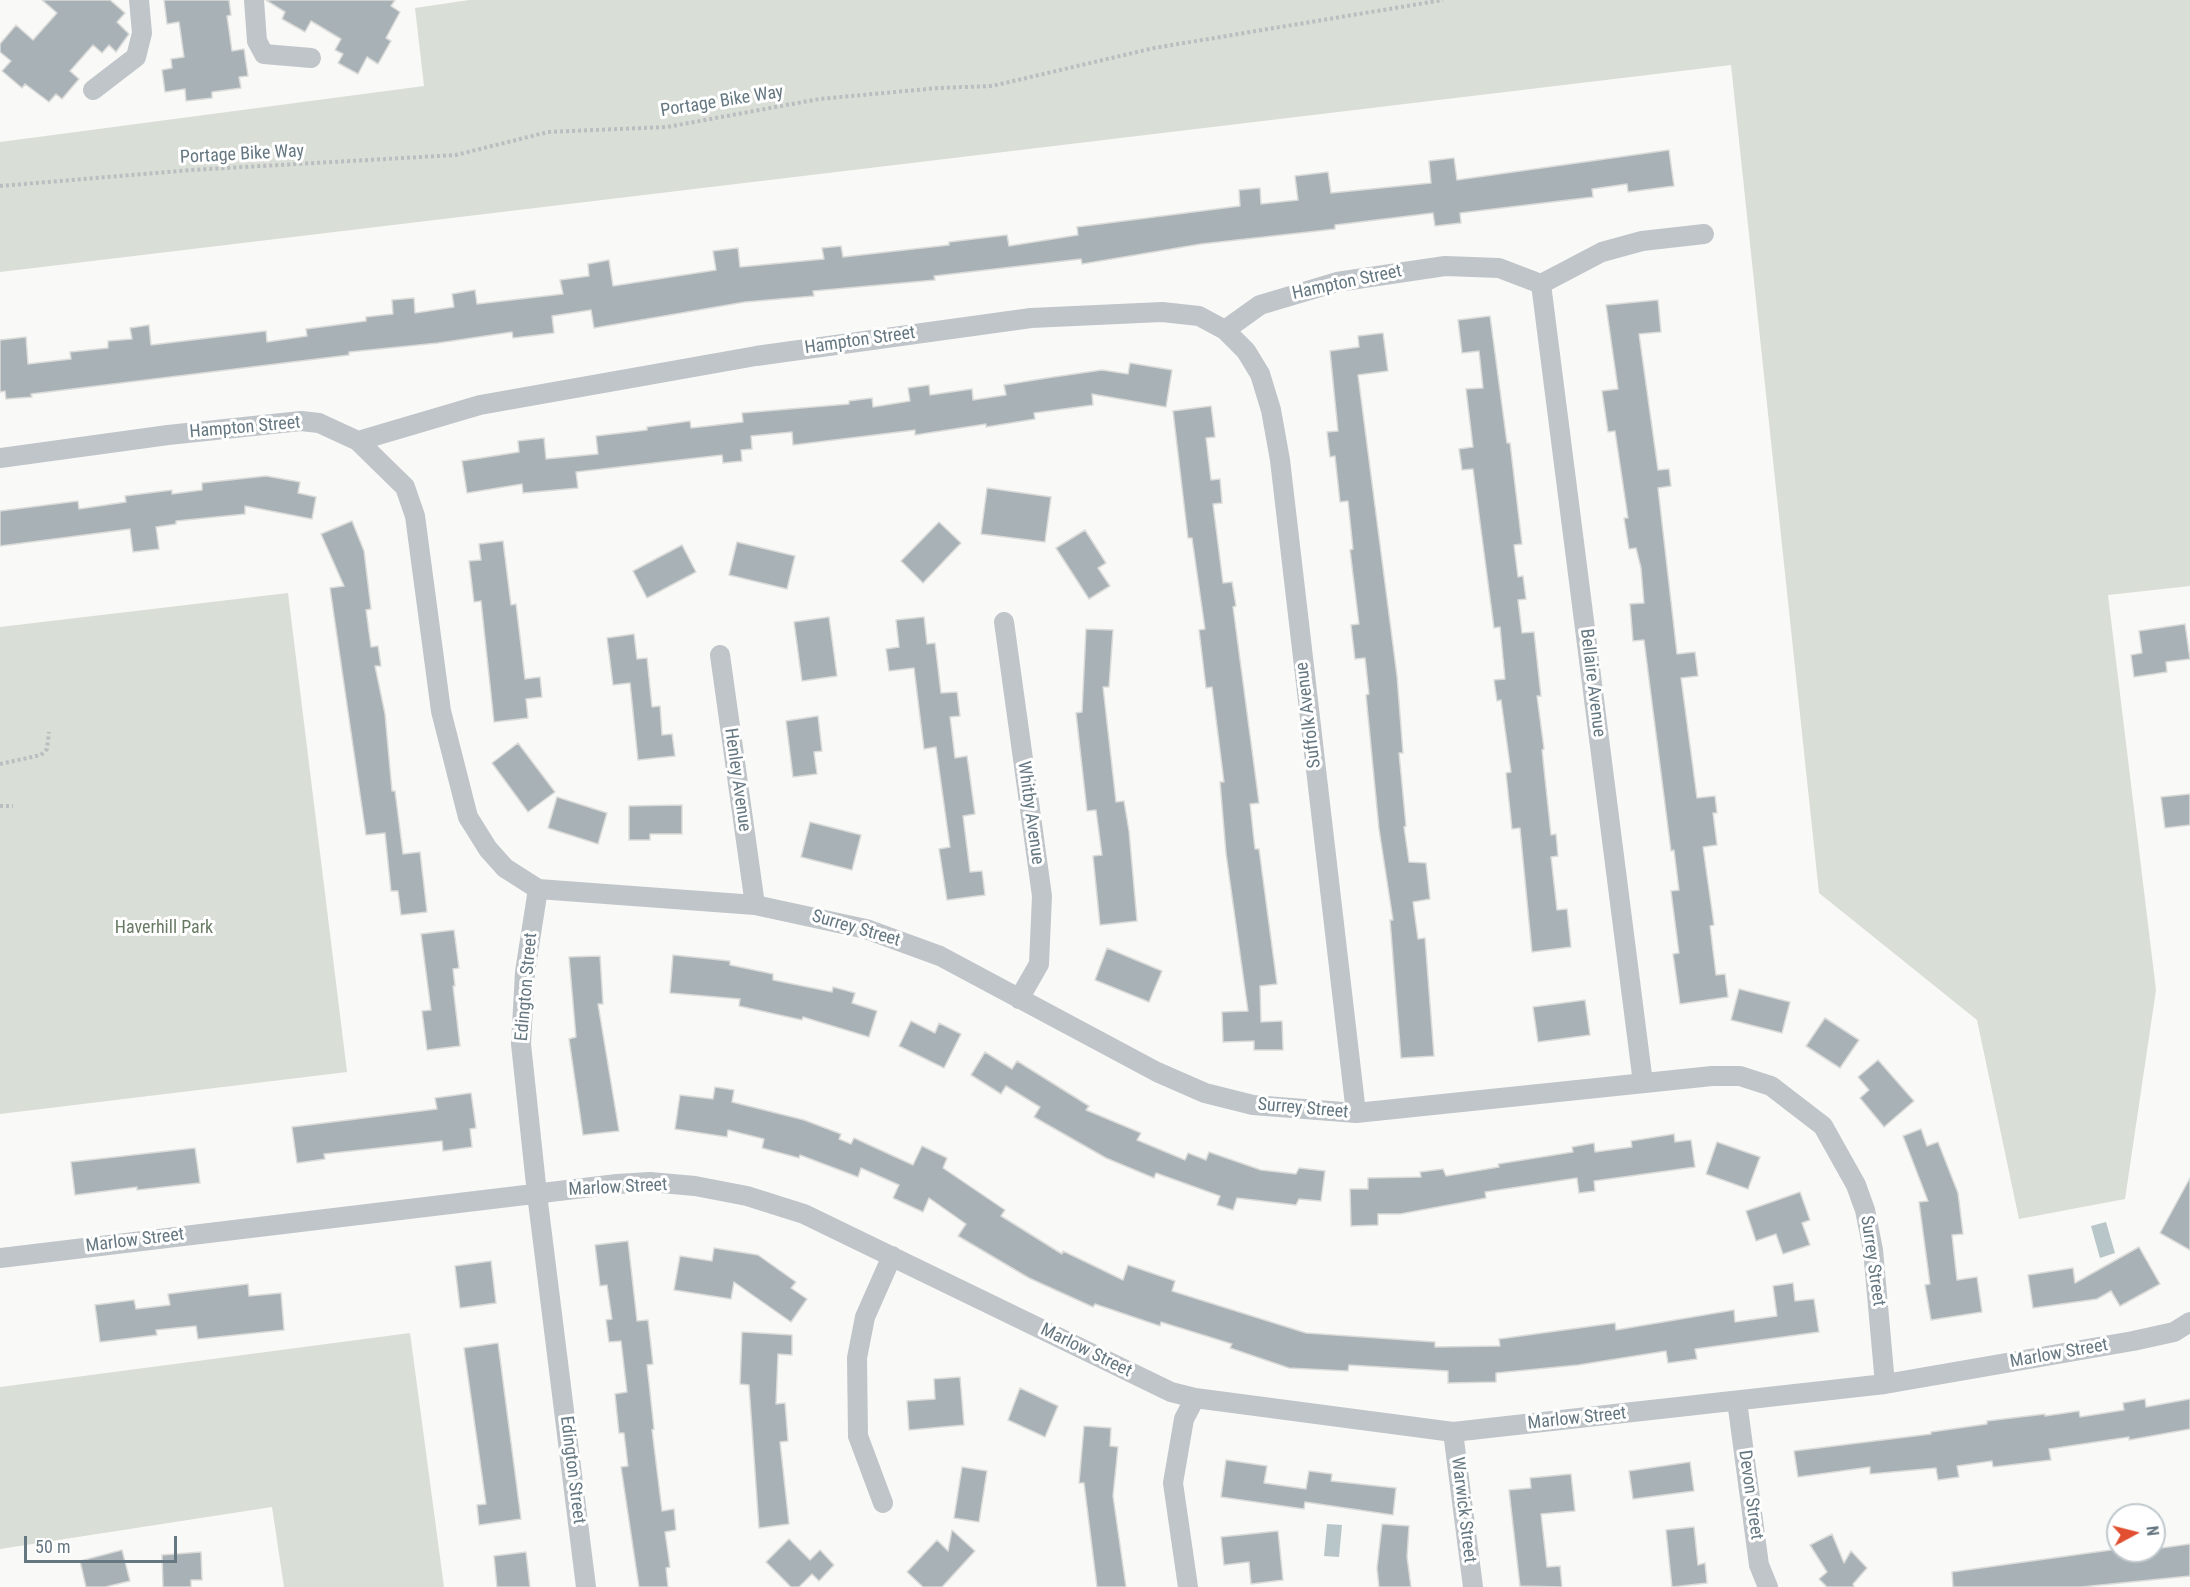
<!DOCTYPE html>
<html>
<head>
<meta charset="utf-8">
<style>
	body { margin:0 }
	#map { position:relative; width:2190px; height:1587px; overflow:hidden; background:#f9f9f7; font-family:"Roboto Condensed",sans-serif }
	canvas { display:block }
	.north { position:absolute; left:2106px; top:1503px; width:60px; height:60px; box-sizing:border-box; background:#fff; border:2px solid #c1c9cd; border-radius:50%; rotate:83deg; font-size:16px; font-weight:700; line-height:24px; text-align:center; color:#657781 }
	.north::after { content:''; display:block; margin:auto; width:21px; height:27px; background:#e14e30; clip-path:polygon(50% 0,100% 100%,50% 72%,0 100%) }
	.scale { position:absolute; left:24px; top:1536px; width:153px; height:27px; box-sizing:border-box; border:3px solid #657781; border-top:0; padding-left:8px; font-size:18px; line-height:21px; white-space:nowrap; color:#657781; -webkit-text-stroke:4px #fff; paint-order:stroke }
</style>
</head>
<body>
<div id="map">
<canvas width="2190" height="1587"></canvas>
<div class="north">N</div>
<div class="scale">50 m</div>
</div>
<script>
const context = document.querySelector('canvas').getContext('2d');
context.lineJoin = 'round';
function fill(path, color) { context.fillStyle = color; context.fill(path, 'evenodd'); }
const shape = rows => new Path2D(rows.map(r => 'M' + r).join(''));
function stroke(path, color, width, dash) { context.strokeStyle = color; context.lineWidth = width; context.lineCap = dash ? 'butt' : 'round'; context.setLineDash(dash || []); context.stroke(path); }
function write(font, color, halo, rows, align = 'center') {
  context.font = font + ' "Roboto Condensed",sans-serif'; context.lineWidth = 6; context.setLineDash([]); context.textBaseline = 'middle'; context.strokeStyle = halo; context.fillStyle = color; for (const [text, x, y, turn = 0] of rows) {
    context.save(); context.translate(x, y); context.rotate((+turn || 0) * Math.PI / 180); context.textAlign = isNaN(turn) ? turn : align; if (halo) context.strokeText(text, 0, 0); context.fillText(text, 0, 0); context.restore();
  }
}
fill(shape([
	[469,0,2190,0,2190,586,2108,595,2156,990,2125,1199,2019,1219,1977,1020,1819,893,1731,65,0,272,0,142,424,86,415,8],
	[288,593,347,1072,0,1114,0,627],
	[410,1333,444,1587,284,1587,272,1507,0,1549,0,1387]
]), '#d9ded6');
fill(shape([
	[2106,1222,2115,1253,2100,1258,2091,1226],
	[1327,1524,1342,1525,1339,1557,1324,1556]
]), '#b8c6c9');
const building = shape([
	[42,0,110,0,125,13,117,22,129,34,116,52,109,45,102,53,93,45,70,71,79,79,62,99,56,94,49,102,25,84,22,88,2,71,11,61,0,52,0,44,16,25,33,40,57,13,42,0],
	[164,0,229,0,231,15,227,16,232,51,244,49,248,76,239,77,241,88,212,92,212,98,186,101,185,89,165,92,162,70,172,68,171,59,184,57,179,22,167,24,164,0],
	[266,0,395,0,391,6,400,12,386,38,391,41,378,64,367,57,358,74,338,63,343,54,335,50,341,39,311,21,305,32,282,19,285,12,266,0],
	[1669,150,1674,186,1628,192,1627,184,1592,189,1593,197,1460,213,1461,223,1435,226,1433,213,1335,225,1335,229,1201,244,1082,264,1081,259,934,276,935,280,813,291,814,296,745,302,594,328,591,310,552,316,554,333,513,338,512,332,438,343,349,352,349,355,31,394,32,397,6,399,5,391,0,392,0,340,26,337,28,364,71,359,70,352,108,348,108,341,132,339,130,328,149,325,151,345,266,331,267,342,307,336,306,329,366,321,366,317,393,314,392,300,414,298,415,313,454,307,452,294,475,290,477,304,563,294,560,280,589,276,588,264,609,260,613,286,716,270,713,251,738,248,740,267,824,259,822,248,841,246,843,257,949,245,949,242,1007,235,1009,246,1078,235,1077,227,1240,206,1239,190,1260,188,1261,204,1298,200,1295,176,1328,172,1331,193,1431,183,1429,161,1454,158,1457,180,1669,150],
	[1658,300,1661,332,1639,334,1658,470,1669,469,1671,486,1658,488,1677,654,1695,652,1698,676,1681,678,1697,798,1715,796,1717,813,1713,813,1717,845,1703,847,1714,925,1710,926,1716,975,1725,974,1728,997,1680,1004,1673,954,1679,953,1671,891,1679,890,1674,850,1671,851,1644,640,1633,641,1630,604,1644,603,1641,568,1636,548,1629,549,1624,518,1628,518,1615,431,1608,432,1602,391,1618,389,1606,305,1658,300],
	[1490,316,1507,443,1510,443,1522,544,1514,545,1518,577,1523,576,1526,599,1518,600,1522,633,1534,632,1541,696,1537,696,1544,749,1542,750,1551,835,1556,834,1558,856,1551,857,1557,910,1567,909,1571,947,1532,952,1520,828,1512,829,1506,773,1511,772,1501,700,1497,701,1494,680,1505,679,1500,627,1494,628,1473,469,1462,470,1459,449,1473,447,1466,389,1483,388,1479,351,1462,353,1458,320,1490,316],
	[1383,333,1388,371,1358,375,1397,676,1403,753,1399,753,1406,826,1404,827,1409,862,1426,863,1430,899,1413,902,1418,939,1425,938,1434,1056,1401,1058,1390,920,1393,920,1379,829,1366,695,1369,694,1365,658,1355,659,1351,625,1359,624,1350,550,1353,549,1348,501,1340,502,1335,456,1330,457,1327,432,1338,431,1330,351,1359,347,1358,336,1383,333],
	[1130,363,1172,370,1166,407,1092,394,1093,405,1034,413,1035,419,986,427,986,424,915,435,915,430,793,445,792,432,751,436,752,449,741,450,742,461,723,463,722,455,576,472,578,488,523,493,522,484,467,493,462,461,519,452,518,441,544,438,546,459,598,454,596,436,647,430,647,427,690,421,691,428,743,422,742,413,849,404,849,401,872,398,873,407,910,401,908,388,929,385,930,395,972,389,973,400,1006,395,1004,385,1047,378,1102,370,1128,374,1130,363],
	[1211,406,1215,437,1206,438,1211,480,1220,479,1222,503,1213,504,1223,583,1232,582,1236,606,1233,607,1259,803,1250,804,1255,849,1259,849,1277,984,1260,986,1261,1022,1282,1021,1283,1050,1254,1050,1254,1041,1223,1042,1222,1012,1248,1011,1226,853,1220,782,1224,782,1212,687,1206,688,1199,630,1205,629,1192,538,1188,538,1173,411,1211,406],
	[266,476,300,482,298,493,316,497,312,519,245,506,245,514,176,521,176,524,156,527,159,549,133,552,130,529,0,546,0,511,78,501,79,509,126,502,125,496,172,490,172,494,202,490,202,483,266,476],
	[987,488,1051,497,1045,542,981,534,987,488],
	[352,521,364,551,371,609,366,610,371,647,378,646,381,666,375,666,385,714,392,791,395,791,403,854,420,852,427,912,401,915,398,891,391,891,385,833,366,835,330,588,344,586,321,534,352,521],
	[939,522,961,543,923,583,901,561,939,522],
	[1085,530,1106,563,1098,568,1110,586,1089,599,1056,548,1085,530],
	[503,541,511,605,516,604,525,679,540,677,542,697,526,699,528,718,494,722,481,601,474,602,469,561,481,560,479,544,503,541],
	[737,542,795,556,787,589,729,575,737,542],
	[682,545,696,572,647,598,633,571,682,545],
	[829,617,837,676,802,681,794,622,829,617],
	[924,617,927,644,935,643,941,693,957,692,960,716,950,717,955,758,967,756,975,814,963,816,970,872,982,871,985,895,947,900,939,849,950,847,936,747,924,749,914,668,889,671,886,649,899,647,896,620,924,617],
	[2185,624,2190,659,2166,662,2167,672,2134,677,2131,655,2142,653,2139,631,2185,624],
	[1086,629,1113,630,1109,687,1103,687,1116,802,1124,801,1129,831,1137,921,1100,925,1093,856,1102,855,1096,810,1087,811,1076,713,1082,712,1086,629],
	[634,634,637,659,647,658,652,707,660,706,662,735,672,734,675,756,638,760,630,683,613,685,607,638,634,634],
	[818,716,822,751,814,752,817,774,793,777,786,721,818,716],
	[518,743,555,792,528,812,492,763,518,743],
	[2190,794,2190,825,2165,828,2161,797,2190,794],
	[557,797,607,813,598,844,548,828,557,797],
	[682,805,682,834,650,834,650,840,629,840,629,806,682,805],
	[810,822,861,835,852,870,801,857,810,822],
	[454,930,459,968,453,969,455,986,453,986,460,1046,427,1050,422,1011,431,1010,421,934,454,930],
	[1107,948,1162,971,1149,1002,1095,980,1107,948],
	[673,955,730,961,730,965,773,974,773,980,832,992,833,987,855,993,852,1003,877,1011,869,1037,803,1017,802,1020,739,1006,740,999,670,993,673,955],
	[600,956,603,1004,598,1004,619,1131,583,1135,569,1039,576,1037,569,957,600,956],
	[1739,989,1790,1002,1782,1033,1731,1020,1739,989],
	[1585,1000,1590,1035,1538,1042,1533,1007,1585,1000],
	[1825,1018,1859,1040,1840,1068,1806,1046,1825,1018],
	[911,1021,935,1033,939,1023,961,1034,944,1068,899,1046,911,1021],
	[985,1052,1012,1069,1017,1061,1089,1106,1086,1110,1141,1133,1137,1140,1185,1160,1188,1153,1206,1160,1209,1152,1261,1170,1296,1174,1299,1168,1325,1171,1321,1201,1299,1199,1296,1205,1237,1198,1233,1210,1217,1205,1220,1196,1156,1173,1154,1178,1106,1158,1034,1117,1040,1107,1006,1086,1001,1094,971,1075,985,1052],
	[1878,1060,1914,1101,1884,1127,1860,1098,1869,1090,1858,1077,1878,1060],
	[715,1087,734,1090,732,1102,804,1120,841,1134,839,1139,851,1144,854,1138,913,1165,922,1146,947,1158,943,1168,1005,1210,1001,1216,1062,1254,1063,1251,1123,1280,1128,1265,1175,1281,1172,1291,1306,1333,1435,1342,1435,1347,1500,1346,1499,1339,1615,1323,1616,1330,1734,1310,1735,1322,1777,1316,1773,1286,1793,1283,1795,1301,1814,1299,1819,1332,1695,1349,1697,1359,1668,1363,1666,1351,1578,1365,1496,1373,1496,1382,1448,1383,1448,1371,1349,1365,1348,1371,1289,1368,1230,1348,1232,1344,1161,1322,1160,1326,1095,1304,1093,1307,1029,1278,958,1236,966,1224,929,1198,923,1212,893,1198,899,1185,861,1168,858,1177,800,1155,799,1158,762,1148,764,1139,728,1130,727,1137,675,1129,680,1095,713,1099,715,1087],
	[471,1093,476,1128,470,1129,472,1147,443,1151,442,1141,324,1154,325,1159,297,1163,292,1127,437,1109,435,1098,471,1093],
	[1921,1129,1927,1146,1938,1142,1958,1193,1963,1234,1952,1235,1957,1280,1977,1277,1982,1312,1931,1320,1925,1285,1930,1284,1919,1202,1928,1201,1903,1136,1921,1129],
	[1674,1134,1675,1142,1691,1140,1695,1167,1594,1181,1595,1191,1579,1193,1577,1178,1485,1192,1486,1198,1400,1214,1378,1214,1378,1225,1351,1226,1350,1189,1368,1189,1368,1178,1421,1177,1420,1172,1443,1169,1446,1176,1499,1167,1498,1164,1573,1152,1572,1147,1594,1143,1595,1152,1632,1147,1631,1141,1674,1134],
	[1717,1142,1760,1157,1748,1189,1706,1174,1717,1142],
	[195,1148,200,1183,137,1190,137,1187,75,1195,71,1162,195,1148],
	[2190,1178,2190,1250,2160,1233,2190,1178],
	[1800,1192,1810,1220,1802,1223,1810,1245,1783,1254,1776,1234,1756,1241,1746,1211,1800,1192],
	[628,1241,637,1321,648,1320,653,1364,647,1365,654,1429,652,1430,662,1511,674,1509,676,1530,665,1532,670,1567,666,1568,668,1587,639,1587,621,1467,628,1466,624,1433,619,1433,615,1394,627,1392,621,1341,609,1342,606,1320,612,1319,607,1285,600,1286,595,1245,628,1241],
	[2139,1247,2160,1284,2120,1306,2111,1291,2097,1299,2033,1308,2028,1275,2073,1268,2075,1283,2139,1247],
	[714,1248,758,1255,796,1282,791,1288,807,1299,791,1322,734,1282,731,1299,674,1290,680,1256,712,1261,714,1248],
	[491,1261,496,1303,460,1308,455,1266,491,1261],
	[248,1284,249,1296,281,1293,284,1330,198,1339,196,1326,156,1330,157,1335,100,1342,95,1305,134,1300,136,1309,170,1305,168,1294,248,1284],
	[742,1332,792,1335,792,1355,778,1354,776,1404,785,1403,788,1441,780,1442,789,1524,759,1528,749,1385,740,1384,742,1332],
	[498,1343,521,1519,479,1525,477,1505,486,1504,464,1348,498,1343],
	[960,1377,964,1425,909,1430,907,1401,935,1399,934,1379,960,1377],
	[1020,1388,1058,1406,1045,1437,1008,1420,1020,1388],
	[2145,1399,2146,1407,2190,1399,2190,1429,2129,1440,2129,1437,2049,1449,2051,1460,1993,1467,1992,1461,1957,1466,1959,1477,1938,1480,1936,1468,1870,1474,1870,1467,1798,1477,1794,1451,1931,1434,1931,1432,1987,1424,1987,1421,2045,1414,2045,1416,2079,1411,2080,1417,2124,1410,2123,1403,2145,1399],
	[1084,1426,1111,1428,1110,1446,1118,1447,1113,1496,1126,1587,1097,1587,1084,1483,1079,1483,1084,1426],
	[1226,1460,1267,1466,1264,1483,1306,1489,1309,1471,1332,1474,1331,1481,1396,1488,1393,1515,1305,1502,1304,1509,1221,1497,1226,1460],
	[1690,1462,1694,1491,1633,1499,1629,1471,1690,1462],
	[962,1467,987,1471,979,1522,954,1518,962,1467],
	[1571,1474,1575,1511,1541,1514,1547,1567,1560,1566,1562,1587,1520,1586,1509,1490,1531,1488,1530,1478,1571,1474],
	[1382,1524,1409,1526,1407,1557,1411,1587,1379,1587,1377,1568,1382,1524],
	[1694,1527,1698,1565,1705,1563,1707,1583,1672,1587,1666,1530,1694,1527],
	[952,1530,975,1551,942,1587,923,1587,907,1572,937,1540,948,1551,952,1530],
	[1278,1531,1283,1580,1251,1584,1249,1562,1224,1565,1221,1537,1278,1531],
	[1832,1534,1844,1563,1851,1551,1867,1568,1853,1584,1854,1587,1827,1587,1819,1579,1827,1572,1810,1545,1832,1534],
	[789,1539,810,1560,820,1550,834,1565,819,1581,812,1574,799,1587,791,1587,766,1562,789,1539],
	[2190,1544,2190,1576,2081,1587,1953,1587,1952,1572,2118,1549,2154,1551,2154,1549,2190,1544],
	[122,1550,130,1581,105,1587,86,1587,80,1561,122,1550],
	[201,1552,202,1580,191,1580,191,1587,163,1587,162,1555,201,1552],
	[526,1552,530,1587,497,1587,494,1556,526,1552]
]);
fill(building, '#a7b1b6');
stroke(building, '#dbdbd9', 1.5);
stroke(shape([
	[0,186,191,170,456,155,548,132,667,127,819,99,938,88,992,86,1154,48,1443,0],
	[0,764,41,755,47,749,49,732],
	[0,806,13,806]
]), '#bbbec1', 4, [3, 3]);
stroke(shape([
	[254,0,257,41,264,54,311,58],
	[93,90,136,57,142,33,139,0],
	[1541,284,1643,1083],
	[1225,330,1246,351,1260,374,1271,410,1280,460,1356,1113],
	[358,441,405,487,415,516,441,711,468,817,488,849,505,868,538,889,525,972,521,1044,537,1194,586,1587],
	[0,458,168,435,301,421,319,423,358,441,480,405,756,356,1031,318,1162,312,1199,316,1225,330,1260,305,1337,282,1445,266,1499,268,1541,284,1602,252,1642,241,1704,234],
	[1004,622,1042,896,1039,964,1019,999],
	[720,655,755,905],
	[538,889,755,905,866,929,940,956,1157,1072,1205,1093,1253,1105,1356,1113,1712,1076,1740,1076,1771,1086,1823,1126,1856,1185,1865,1210,1873,1250,1885,1384],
	[0,1258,617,1184,650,1182,695,1186,747,1196,804,1214,1171,1392,1195,1398,1453,1432,1885,1384,2133,1341,2174,1332,2190,1322],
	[1737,1401,1759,1565,1768,1587],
	[1453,1432,1473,1587],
	[883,1503,858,1436,857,1358,865,1317,892,1256],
	[1188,1587,1173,1483,1184,1419,1195,1398]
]), '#c0c5c9', 20);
write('18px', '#657781', '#fff', [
	["Portage Bike Way",722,102,-9],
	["Portage Bike Way",242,155,-3],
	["Hampton Street",1347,283,-12],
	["Hampton Street",860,341,-8],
	["Hampton Street",245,428,-5],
	["Bellaire Avenue",1592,683,83],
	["Suffolk Avenue",1309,715,-97],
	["Henley Avenue",737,780,82],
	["Whitby Avenue",1030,813,82],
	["Surrey Street",856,929,16],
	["Edington Street",527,987,-85],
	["Surrey Street",1303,1109,5],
	["Marlow Street",618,1188,-3],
	["Marlow Street",135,1241,-7],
	["Surrey Street",1872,1261,82],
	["Marlow Street",1086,1351,26],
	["Marlow Street",2059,1354,-10],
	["Marlow Street",1577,1419,-6],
	["Edington Street",572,1470,83],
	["Devon Street",1750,1495,82],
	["Warwick Street",1463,1510,83]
]);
write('18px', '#697a64', '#fff', [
	["Haverhill Park",164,928]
]);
</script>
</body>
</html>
